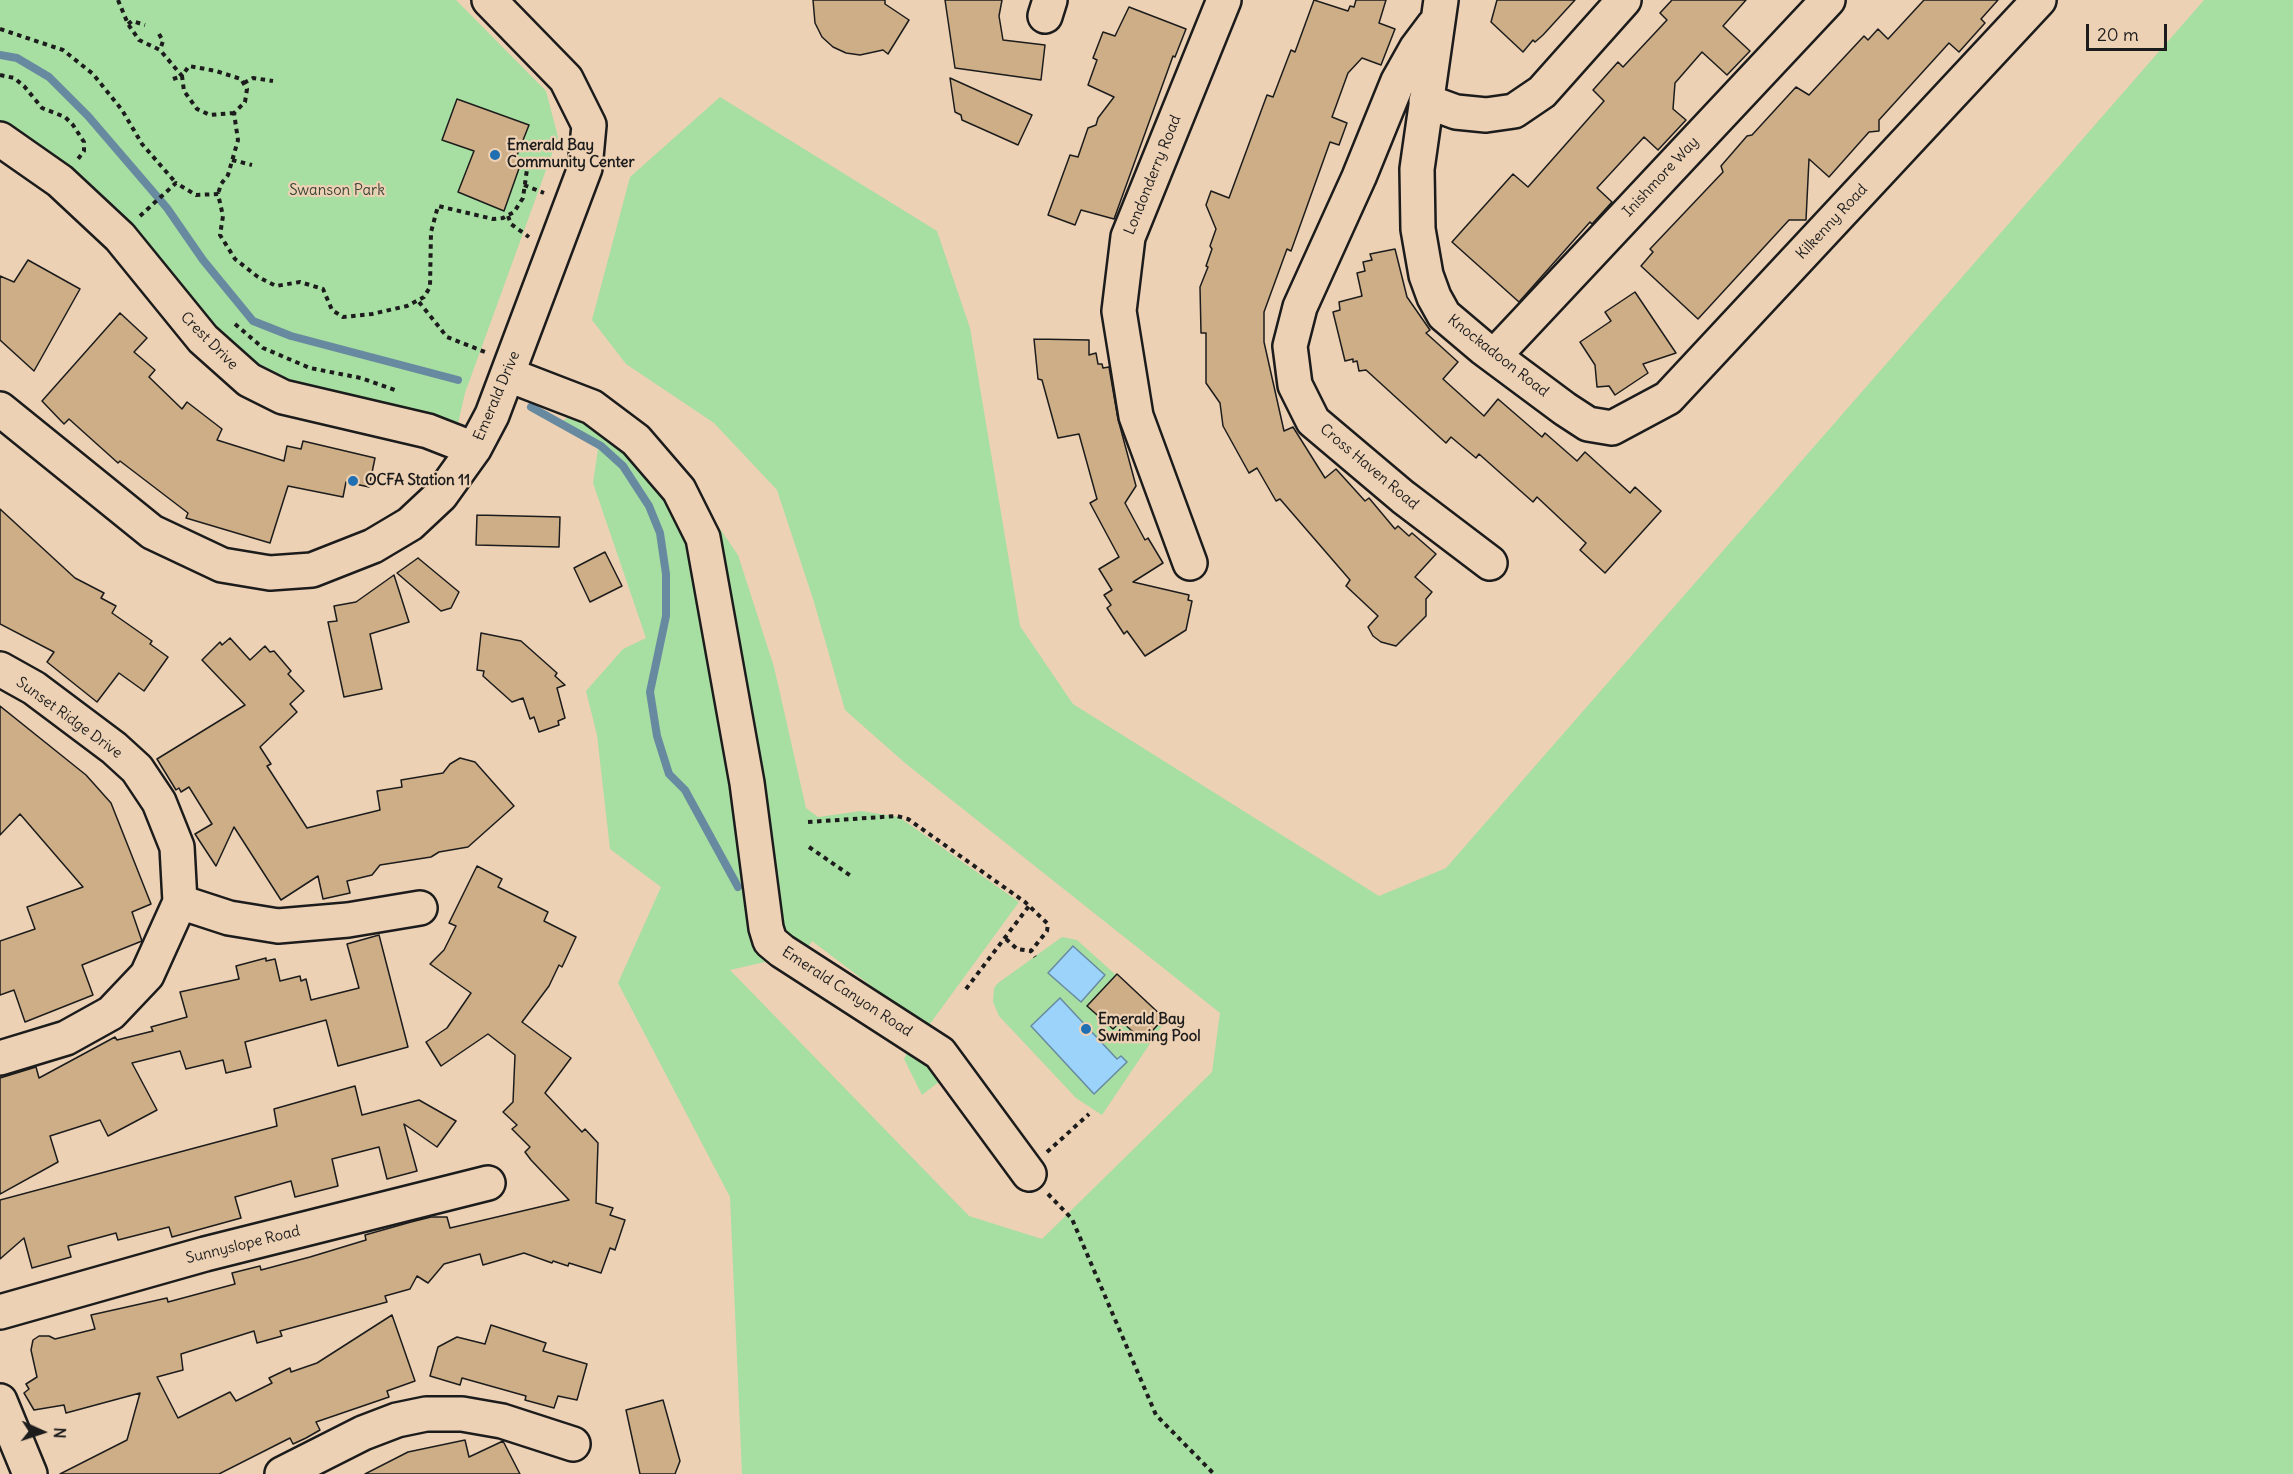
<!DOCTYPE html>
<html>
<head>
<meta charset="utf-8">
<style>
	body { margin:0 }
	#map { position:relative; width:2293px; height:1474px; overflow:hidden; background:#edd1b4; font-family:Delius,sans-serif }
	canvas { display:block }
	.north { position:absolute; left:12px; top:1402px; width:60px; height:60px; -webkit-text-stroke:4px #edd1b4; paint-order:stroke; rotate:93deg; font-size:16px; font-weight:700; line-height:24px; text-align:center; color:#1c1c1c }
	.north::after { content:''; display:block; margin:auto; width:21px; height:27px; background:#1c1c1c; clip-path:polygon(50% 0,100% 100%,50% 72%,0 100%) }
	.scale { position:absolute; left:2086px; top:24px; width:81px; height:27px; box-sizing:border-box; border:3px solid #1c1c1c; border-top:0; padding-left:8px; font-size:18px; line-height:21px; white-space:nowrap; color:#1c1c1c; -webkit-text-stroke:4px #edd1b4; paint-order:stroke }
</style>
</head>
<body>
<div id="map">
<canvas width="2293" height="1474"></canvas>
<div class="north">N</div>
<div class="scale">20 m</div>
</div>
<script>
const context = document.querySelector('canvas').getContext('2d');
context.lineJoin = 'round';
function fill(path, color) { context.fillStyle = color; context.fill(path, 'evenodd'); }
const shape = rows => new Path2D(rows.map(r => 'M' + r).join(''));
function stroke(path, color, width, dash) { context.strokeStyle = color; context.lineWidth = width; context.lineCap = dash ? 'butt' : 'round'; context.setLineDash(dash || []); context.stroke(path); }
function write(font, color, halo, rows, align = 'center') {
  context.font = font + ' Delius,sans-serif'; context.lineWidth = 4.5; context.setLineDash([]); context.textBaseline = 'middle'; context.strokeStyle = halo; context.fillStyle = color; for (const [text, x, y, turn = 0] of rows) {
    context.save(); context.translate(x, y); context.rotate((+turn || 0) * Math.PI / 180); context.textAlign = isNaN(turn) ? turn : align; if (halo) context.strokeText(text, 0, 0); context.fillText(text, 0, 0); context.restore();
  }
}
fill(shape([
	[0,0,456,0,546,91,558,137,465,393,457,428,255,374,0,131],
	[2204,0,2293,0,2293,1474,742,1474,730,1197,618,983,661,887,610,849,597,735,586,691,623,649,646,638,593,483,598,449,559,424,587,403,685,478,738,555,774,667,806,808,818,817,861,811,899,817,1019,902,927,1028,812,941,804,953,730,970,969,1216,1042,1239,1212,1072,1220,1013,905,763,845,710,814,602,777,490,714,423,626,364,592,320,630,177,720,97,937,231,970,328,1020,626,1073,704,1379,896,1446,868],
	[1062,937,1077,940,1166,1020,1102,1115,1076,1098,999,1016,993,1002,994,988,998,983],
	[910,1047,926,1061,940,1081,922,1095,904,1059]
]), '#a7dea1');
const water = shape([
	[1073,946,1105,975,1081,1002,1048,973,1073,946],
	[1060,998,1117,1059,1121,1056,1127,1062,1094,1094,1031,1026,1060,998]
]);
fill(water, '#9bd3fa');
stroke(water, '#688aa1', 1.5);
stroke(shape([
	[0,55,17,58,49,77,88,116,167,208,203,260,253,321,291,336,458,380],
	[531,407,601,446,623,466,649,506,660,533,666,574,666,616,650,692,657,736,669,774,685,790,738,887]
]), '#688aa1', 8);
const building = shape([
	[813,0,885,0,885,4,909,20,888,54,883,50,860,55,846,53,833,47,822,37,815,23,813,0],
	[945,0,1002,0,999,16,1003,40,1045,45,1041,80,955,68,945,0],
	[1314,0,1348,11,1350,6,1354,7,1356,0,1386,0,1379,23,1395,29,1381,65,1362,58,1348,73,1332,117,1347,123,1339,145,1330,142,1291,251,1287,249,1264,312,1264,342,1284,431,1293,427,1325,478,1336,469,1365,501,1369,498,1395,529,1398,526,1409,536,1412,533,1436,554,1415,577,1432,592,1426,599,1426,616,1396,646,1381,642,1373,636,1368,627,1378,616,1346,586,1350,580,1280,499,1276,501,1257,468,1249,473,1223,426,1220,403,1206,383,1206,333,1201,333,1200,287,1208,267,1206,266,1212,249,1210,246,1216,229,1206,205,1211,191,1229,198,1267,95,1273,97,1291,50,1295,52,1314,0],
	[1497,0,1575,0,1543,35,1535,42,1533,40,1523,52,1491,22,1497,0],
	[1672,0,1746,0,1723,26,1750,51,1727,75,1702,52,1675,83,1673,109,1686,120,1658,150,1644,137,1597,188,1612,202,1592,224,1590,222,1519,302,1452,242,1513,174,1528,187,1604,101,1593,90,1618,62,1623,67,1667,20,1660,13,1672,0],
	[1924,0,1998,0,1981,19,1985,23,1959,52,1949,43,1879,120,1879,131,1869,132,1829,177,1809,159,1806,220,1789,220,1698,319,1641,266,1653,252,1650,249,1723,172,1721,166,1747,136,1752,135,1796,87,1809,95,1864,36,1868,40,1878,29,1888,39,1924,0],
	[1129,7,1186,29,1175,57,1173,56,1114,219,1081,210,1075,225,1048,215,1070,155,1078,157,1088,128,1096,125,1098,118,1114,97,1088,85,1097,60,1093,58,1103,32,1115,36,1129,7],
	[950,78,1032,115,1018,145,962,120,961,115,955,112,950,78],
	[457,99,529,125,516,158,522,160,504,211,458,192,474,151,442,140,457,99],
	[1395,249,1407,297,1430,330,1426,333,1458,362,1443,379,1484,416,1498,399,1542,437,1545,433,1577,461,1585,452,1630,493,1635,487,1661,511,1605,573,1580,550,1586,543,1537,497,1533,502,1479,454,1476,458,1451,437,1446,443,1366,370,1359,371,1357,361,1353,362,1353,359,1345,361,1333,312,1340,310,1339,302,1362,296,1357,273,1365,271,1363,262,1372,260,1370,254,1395,249],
	[28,260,80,289,34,371,0,340,0,276,14,282,28,260],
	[1635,292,1676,353,1643,364,1648,373,1615,395,1609,386,1597,387,1595,365,1580,342,1611,321,1605,312,1635,292],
	[120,313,147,338,134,352,155,370,149,377,182,409,187,402,222,429,217,440,284,461,287,446,301,449,303,441,375,458,369,487,346,482,343,497,288,486,270,543,186,518,188,513,120,461,118,463,69,419,64,424,42,401,120,313],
	[1034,339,1089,340,1089,355,1096,353,1098,364,1102,364,1103,368,1109,367,1118,419,1136,486,1125,503,1145,540,1148,538,1163,563,1133,582,1189,595,1188,600,1192,601,1186,630,1145,656,1127,631,1124,634,1107,608,1111,605,1104,595,1112,590,1099,569,1119,557,1090,503,1097,499,1079,434,1058,438,1042,380,1038,379,1034,339],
	[0,509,75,578,104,593,101,598,116,606,112,613,152,641,150,644,168,657,144,691,119,673,97,702,47,662,54,652,0,624,0,509],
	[477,515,560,517,559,547,476,545,477,515],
	[605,552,622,586,590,602,574,568,605,552],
	[418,558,459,592,451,608,441,611,397,573,418,558],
	[394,575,409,622,370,634,382,689,344,697,328,622,337,621,334,606,356,602,394,575],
	[481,633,521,641,557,673,555,676,565,685,557,688,565,718,558,721,559,725,539,732,534,717,530,719,523,698,512,702,483,676,484,671,477,670,481,633],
	[230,638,250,660,265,646,270,652,274,651,291,671,288,674,304,691,290,704,297,712,260,747,271,764,267,766,307,828,380,810,377,791,402,787,401,780,443,773,450,764,460,758,475,762,514,806,468,847,439,852,431,857,380,865,372,875,347,881,350,893,323,899,318,876,281,900,234,827,216,866,195,834,212,824,189,787,181,792,179,788,176,790,157,759,245,705,202,660,220,642,222,645,230,638],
	[0,706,86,775,111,803,151,904,132,912,142,941,82,965,93,995,25,1022,14,990,0,995,0,941,35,929,27,907,83,887,20,814,0,835,0,706],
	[477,866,502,879,498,887,548,912,544,921,576,937,562,967,559,965,549,986,522,1022,571,1058,545,1093,582,1132,585,1129,598,1143,596,1203,613,1208,610,1215,625,1220,615,1250,610,1248,601,1273,569,1263,568,1266,553,1261,552,1263,524,1253,483,1265,480,1254,444,1264,428,1283,417,1276,410,1289,385,1296,387,1302,280,1331,282,1336,257,1343,254,1331,181,1354,183,1370,157,1377,178,1418,230,1392,236,1401,272,1383,269,1378,290,1368,291,1372,317,1363,392,1315,415,1381,387,1391,389,1397,316,1422,320,1430,306,1438,293,1444,290,1438,219,1474,60,1474,127,1440,140,1393,66,1413,64,1405,34,1410,24,1393,29,1389,26,1384,37,1377,31,1350,33,1340,39,1336,49,1336,55,1339,95,1329,91,1315,167,1298,168,1302,235,1284,232,1273,260,1266,261,1270,310,1257,366,1240,365,1235,411,1222,431,1217,447,1217,450,1228,569,1200,531,1160,525,1152,530,1147,512,1129,517,1125,503,1112,513,1102,515,1055,488,1034,441,1066,426,1042,447,1028,471,993,430,964,444,950,456,926,449,923,477,866],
	[379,935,408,1047,338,1066,326,1020,245,1042,251,1067,226,1073,223,1060,186,1069,180,1051,132,1063,157,1110,108,1136,100,1120,50,1136,58,1162,0,1194,0,1078,36,1067,39,1078,115,1037,117,1040,153,1031,151,1027,187,1017,180,992,239,979,236,966,266,958,266,961,275,959,280,981,300,976,301,981,306,979,311,1000,359,988,347,944,379,935],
	[1117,974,1164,1018,1143,1041,1121,1021,1113,1029,1087,1006,1117,974],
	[355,1086,362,1115,419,1100,456,1121,437,1147,404,1124,417,1171,387,1179,379,1147,332,1159,338,1186,295,1197,291,1181,235,1197,241,1218,172,1237,169,1227,118,1240,116,1233,68,1246,71,1257,32,1268,24,1238,0,1259,0,1200,277,1126,274,1109,355,1086],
	[491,1325,546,1343,543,1351,587,1364,577,1400,558,1396,554,1408,525,1400,526,1396,462,1378,460,1385,430,1376,438,1347,457,1337,485,1344,491,1325],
	[663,1400,680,1461,675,1474,640,1474,626,1410,663,1400],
	[465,1440,469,1457,503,1441,520,1474,365,1474,408,1452,465,1440]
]);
fill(building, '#ceae87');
stroke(building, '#1c1c1c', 1.5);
const minor = shape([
	[1441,0,1417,169,1418,229,1426,275,1434,297,1444,315,1483,348,1565,409,1588,424,1612,428,1668,398,2039,0],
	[1045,16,1050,0],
	[1434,25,1416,49,1398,81,1359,177,1300,307,1290,346,1295,385,1313,421,1403,497,1490,563],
	[1426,101,1456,112,1486,115,1514,111,1542,92,1624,0],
	[0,139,60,181,120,237,203,339,249,380,283,397,428,431,474,449],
	[1495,355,1828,0],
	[509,375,592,407,636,440,679,490,703,538,747,783,766,928,770,941,782,951,940,1053,1029,1174],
	[0,409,152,532,222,565,270,573,312,570,373,546,410,524,441,495,474,449,492,415,585,168,589,125,566,79,489,0],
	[1190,563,1136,416,1119,311,1128,237,1224,0],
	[0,669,34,688,114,748,137,769,159,802,177,847,180,902,229,918,278,926,348,920,420,908],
	[0,1058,66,1038,111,1013,147,975,180,902],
	[0,1312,205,1254,488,1183],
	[0,1401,30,1474],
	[282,1474,363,1433,397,1420,426,1414,462,1414,502,1421,573,1444]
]);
stroke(minor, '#1c1c1c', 38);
stroke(shape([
	[118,0,128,24,139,40,160,50,182,76,189,66,216,71,241,79,247,89,245,102,234,113,238,140,228,175,221,184,218,194],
	[128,24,132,21,145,25],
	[0,29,63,50,93,74,122,110,142,144,176,183],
	[159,34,163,41,160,50],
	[0,75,14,78,24,86,42,108,65,117,73,125,84,142,84,151,78,159],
	[173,79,182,76,184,91,197,109,210,115,234,113],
	[244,83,253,78,273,81],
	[232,160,252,165],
	[524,185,544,193],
	[140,216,176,183,196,195,218,194,223,216,220,235,235,259,258,277,276,286,300,282,323,289,332,310,343,317,372,314,407,306,424,297,430,287,431,232,438,206,493,219,503,218,514,212,523,198,528,162],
	[508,216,511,224,529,237],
	[419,302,447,337,485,352],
	[235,324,263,348,310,368,361,378,395,390],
	[808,822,897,816,908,819,1025,902,1048,924,1047,931,1031,951,1035,957],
	[809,847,851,876],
	[1006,939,1017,949,1031,951],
	[966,989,1029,906],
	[1047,1152,1089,1114],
	[1048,1194,1072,1219,1156,1415,1214,1474]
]), '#1c1c1c', 4, [4.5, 4.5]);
stroke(minor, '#edd1b4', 33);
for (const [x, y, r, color] of [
	[495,155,6,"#1f6fb2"],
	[353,481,6,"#1f6fb2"],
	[1086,1029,6,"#1f6fb2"]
]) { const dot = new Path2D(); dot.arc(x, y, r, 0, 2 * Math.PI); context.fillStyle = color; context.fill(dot); stroke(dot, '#edd1b4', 2); }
write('bold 15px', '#1c1c1c', '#edd1b4', [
	["Emerald Bay",507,146],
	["Community Center",507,163],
	["OCFA Station 11",365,481],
	["Emerald Bay",1098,1020],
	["Swimming Pool",1098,1037]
], 'left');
write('15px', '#1c1c1c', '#edd1b4', [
	["Londonderry Road",1153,175,-68],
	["Inishmore Way",1661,177,-47],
	["Kilkenny Road",1832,222,-47],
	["Crest Drive",209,341,45],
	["Knockadoon Road",1498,356,38],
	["Emerald Drive",497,396,-67],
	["Cross Haven Road",1369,467,40],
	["Sunset Ridge Drive",69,718,36],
	["Emerald Canyon Road",847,992,33],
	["Sunnyslope Road",243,1245,-14]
]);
write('15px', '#384337', '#edd1b4', [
	["Swanson Park",337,191]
]);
</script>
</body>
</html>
